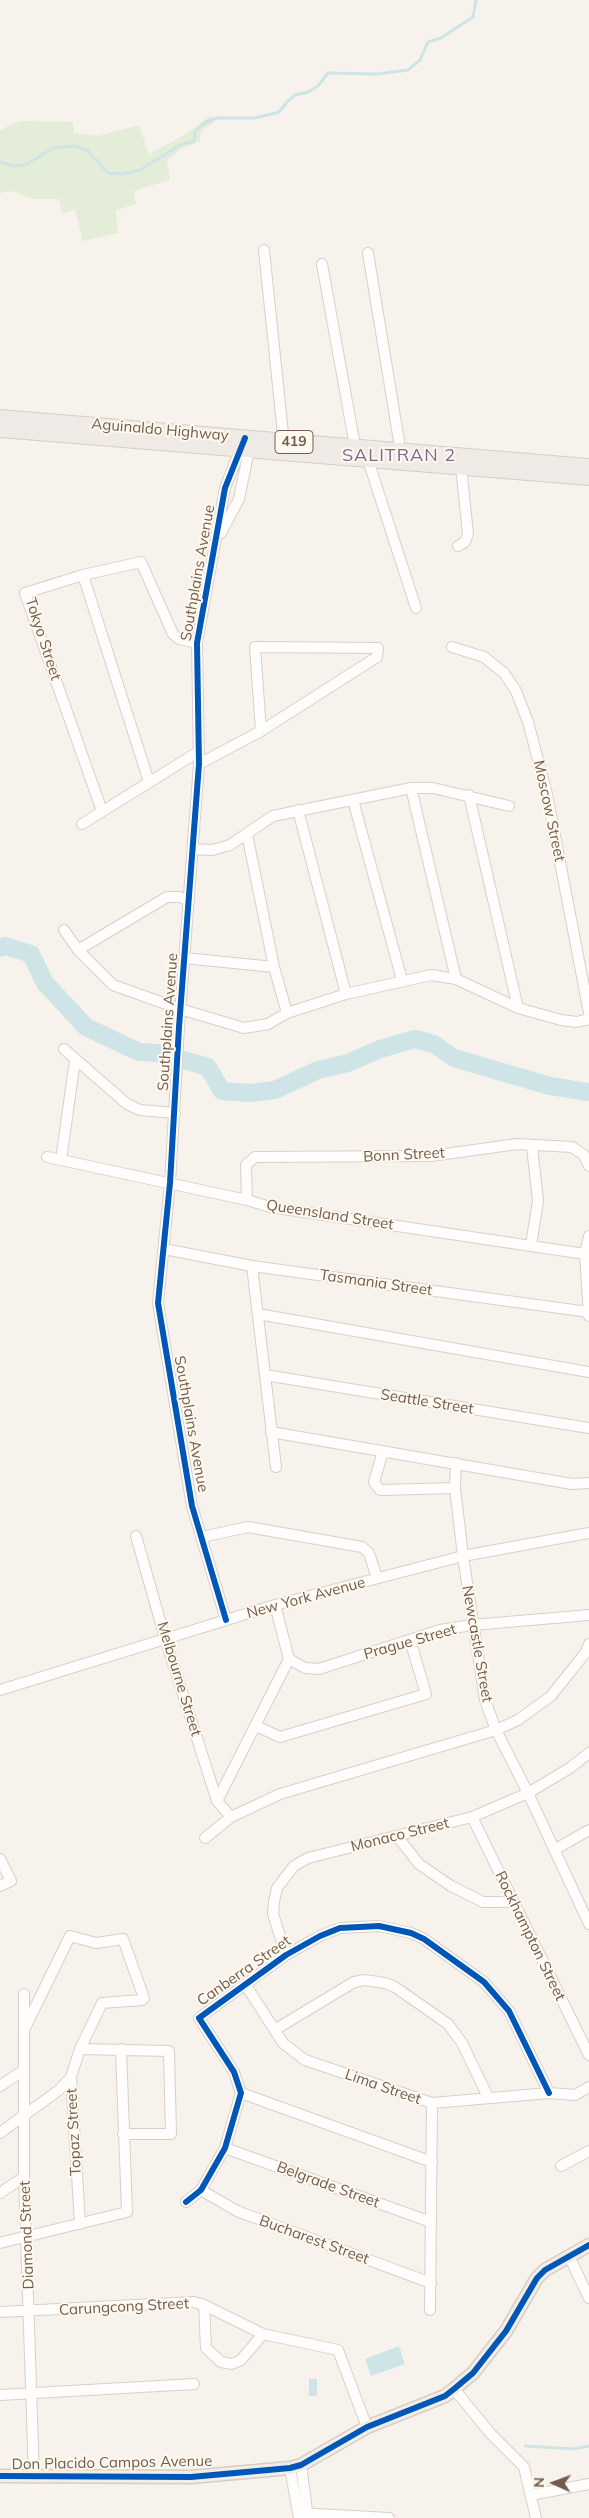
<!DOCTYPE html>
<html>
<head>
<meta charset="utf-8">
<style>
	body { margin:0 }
	#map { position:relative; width:589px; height:2518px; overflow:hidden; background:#f7f3ec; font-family:Mulish,sans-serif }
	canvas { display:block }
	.north { position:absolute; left:529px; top:2458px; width:50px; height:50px; -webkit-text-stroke:4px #fef8ee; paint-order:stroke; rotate:272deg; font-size:14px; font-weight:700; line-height:20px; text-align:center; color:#735c4e }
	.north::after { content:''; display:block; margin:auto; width:18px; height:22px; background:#735c4e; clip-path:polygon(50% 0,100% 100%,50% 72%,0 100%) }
</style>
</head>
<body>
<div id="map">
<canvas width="589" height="2518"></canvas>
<div class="north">N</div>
</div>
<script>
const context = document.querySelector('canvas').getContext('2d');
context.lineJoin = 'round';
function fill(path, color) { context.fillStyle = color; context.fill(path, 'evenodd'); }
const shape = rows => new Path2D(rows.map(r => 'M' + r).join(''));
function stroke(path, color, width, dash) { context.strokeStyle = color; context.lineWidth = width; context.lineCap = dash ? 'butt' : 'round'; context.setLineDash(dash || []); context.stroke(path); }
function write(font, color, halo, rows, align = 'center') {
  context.font = font + ' Mulish,sans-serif'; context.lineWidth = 4; context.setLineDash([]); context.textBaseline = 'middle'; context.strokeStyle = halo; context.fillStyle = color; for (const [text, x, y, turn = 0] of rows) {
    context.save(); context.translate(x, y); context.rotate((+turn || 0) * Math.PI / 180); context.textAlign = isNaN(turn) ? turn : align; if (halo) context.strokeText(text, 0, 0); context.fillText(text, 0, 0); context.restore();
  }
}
fill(shape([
	[211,115,213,123,201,131,200,141,181,149,167,161,170,180,134,191,136,204,116,210,118,233,83,241,75,210,62,213,59,199,32,199,12,191,0,193,0,131,11,124,24,121,73,122,74,133,98,136,139,125,149,154,186,134]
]), '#e3edd8');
fill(shape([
	[399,2346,405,2364,371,2376,365,2359],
	[309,2379,317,2379,317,2396,309,2396]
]), '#cee4e6');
stroke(shape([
	[0,162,13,166,25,165,54,148,75,146,88,151,108,173,123,174,140,170,180,145,194,141,195,131,204,123,217,118,255,118,279,112,287,102,295,95,308,92,318,86,328,73,377,74,408,70,420,60,428,42,441,38,473,17,476,0],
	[525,2446,574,2449,589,2446]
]), '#cee4e6', 3);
stroke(shape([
	[0,948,5,946,31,954,45,983,86,1027,139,1052,159,1053,208,1067,222,1091,250,1093,275,1090,318,1070,348,1063,380,1049,415,1039,434,1044,454,1058,550,1086,589,1092]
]), '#cee4e6', 18);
const minor = shape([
	[264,250,283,434,282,446],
	[368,253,399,441,398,450],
	[322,264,355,446],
	[368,460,416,608],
	[221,533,239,499,249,450,248,446],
	[458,546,465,542,468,534,461,467],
	[83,575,149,782],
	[452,647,484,657,504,673,516,691,528,722,547,794,589,1013],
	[199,764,261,731,377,657,378,648,255,647,261,731],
	[411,788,456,979],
	[469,795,518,1008],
	[353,800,402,980],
	[298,810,346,994],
	[102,811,25,593,83,575,141,562,173,634,179,639,197,643],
	[82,824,198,752],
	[247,834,274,967,287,1013],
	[193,849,212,850,230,845,273,816,411,788,433,788,509,806],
	[64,930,78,950,113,985,180,1009,244,1028,268,1024,287,1013,346,994,431,975,456,979,518,1008,561,1020,576,1022,589,1019],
	[78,950,167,897,180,897,189,901],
	[184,958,274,967],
	[64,1049,127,1104,140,1110,175,1113],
	[47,1157,247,1200,270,1207,585,1254],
	[61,1160,75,1060],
	[247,1200,246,1165,255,1157,431,1156,517,1144,572,1147,584,1155,589,1166],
	[531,1245,538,1201,532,1147],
	[164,1249,252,1266,589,1312],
	[252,1266,276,1467],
	[258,1314,589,1372],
	[589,1316,585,1254,589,1236],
	[265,1375,589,1428],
	[271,1432,572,1484,589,1483],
	[383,1451,374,1482,380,1490,455,1488],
	[456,1463,455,1488,463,1556,485,1700,496,1730,528,1793,589,1924],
	[136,1536,165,1638,217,1801,231,1817],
	[202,1537,248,1527,362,1547,369,1553,377,1578],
	[275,1605,289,1659,305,1668,319,1669,440,1630,472,1625,589,1615],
	[226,1620,192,1506,158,1303,170,1183,179,1027,199,764,197,643,225,488,242,445],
	[0,1690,275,1605,463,1556,589,1533],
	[256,1726,280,1737,426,1694,410,1640],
	[217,1801,289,1659],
	[472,1817,589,2055],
	[397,1836,419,1864,451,1886,483,1902,513,1902],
	[205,1838,231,1817,280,1794,496,1730,518,1720,551,1696,586,1652,589,1644],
	[554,1850,589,1830],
	[0,1859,11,1881,0,1886],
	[286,1955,273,1914,274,1902,277,1888,294,1866,308,1858,472,1817,528,1793,570,1768,589,1753],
	[245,1984,283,2043,305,2060,432,2103,549,2093,575,2095,589,2087],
	[24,1994,24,2177,34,2477],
	[25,2028,70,1936,96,1943,123,1939,144,1998,142,2000,102,2003,80,2049,71,2077,80,2224],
	[276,2029,354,1982,365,1980,385,1983,395,1987,448,2024,462,2043,488,2097],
	[80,2049,169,2051,171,2134,123,2134],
	[0,2086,24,2070],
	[241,2093,432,2162],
	[0,2133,59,2090,71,2077],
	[225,2148,431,2222],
	[561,2166,589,2151],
	[201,2190,237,2211,431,2283],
	[0,2193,24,2177],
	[186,2202,201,2190,225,2148,241,2093,234,2072,199,2018,286,1955,320,1936,340,1928,379,1926,411,1933,424,1939,484,1982,509,2011,549,2093],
	[0,2243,127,2212,121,2049],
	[569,2256,589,2298],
	[204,2305,206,2348,221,2362,232,2364,241,2360,263,2334],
	[430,2310,432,2103],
	[0,2312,194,2302,204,2305,263,2334,338,2350,367,2427],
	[454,2389,491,2434,524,2467,536,2518],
	[0,2395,194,2384],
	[301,2465,308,2518],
	[290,2468,299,2518],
	[531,2495,589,2484],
	[298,2513,389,2518]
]);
const major = shape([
	[0,2476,191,2477,290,2468,301,2465,367,2427,445,2396,454,2389,473,2373,506,2331,537,2278,545,2270,589,2245]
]);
const highway = shape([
	[0,417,589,466],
	[0,430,589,478]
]);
stroke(minor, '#d6d0ca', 12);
stroke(major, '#d5cec7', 15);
stroke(highway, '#d5cec7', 16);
stroke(minor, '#fefdfc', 10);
stroke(major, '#f2eee6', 12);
stroke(highway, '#f0eae6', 14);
stroke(shape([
	[226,1620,192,1506,158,1303,170,1183,179,1027,199,764,197,643,225,488,245,438],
	[186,2202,201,2190,225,2148,241,2093,234,2072,199,2018,286,1955,320,1936,340,1928,379,1926,411,1933,424,1939,484,1982,509,2011,549,2093],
	[0,2476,191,2477,290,2468,301,2465,367,2427,445,2396,454,2389,473,2373,506,2331,537,2278,545,2270,589,2245]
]), '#0057b8', 6);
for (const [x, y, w] of [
	[294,442,38]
]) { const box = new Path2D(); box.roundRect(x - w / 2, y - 11.5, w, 23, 4); context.fillStyle = '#fef8ee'; context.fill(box); stroke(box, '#735c4e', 1); }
write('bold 14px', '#735c4e', null, [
	["419",294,442]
]);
write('15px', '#735c4e', '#fef8ee', [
	["Aguinaldo Highway",160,430,5],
	["Southplains Avenue",198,573,-80],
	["Tokyo Street",43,639,72],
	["Moscow Street",549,811,78],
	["Southplains Avenue",168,1022,-86],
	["Bonn Street",404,1155,-3],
	["Queensland Street",330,1215,9],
	["Tasmania Street",376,1283,8],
	["Seattle Street",427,1402,9],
	["Southplains Avenue",191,1424,80],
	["New York Avenue",306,1598,-15],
	["Prague Street",410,1642,-16],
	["Newcastle Street",477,1644,80],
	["Melbourne Street",179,1679,73],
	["Monaco Street",400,1835,-14],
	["Rockhampton Street",530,1936,64],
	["Canberra Street",244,1971,-35],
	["Lima Street",383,2087,19],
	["Topaz Street",74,2132,-93],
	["Belgrade Street",328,2185,20],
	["Diamond Street",27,2235,-92],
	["Bucharest Street",314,2240,20],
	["Carungcong Street",124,2307,-3],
	["Don Placido Campos Avenue",112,2463,-1]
]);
context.letterSpacing = '1px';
write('18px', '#82668f', '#fef8ee', [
	["SALITRAN 2",399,456]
]);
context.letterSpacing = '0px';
</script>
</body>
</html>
